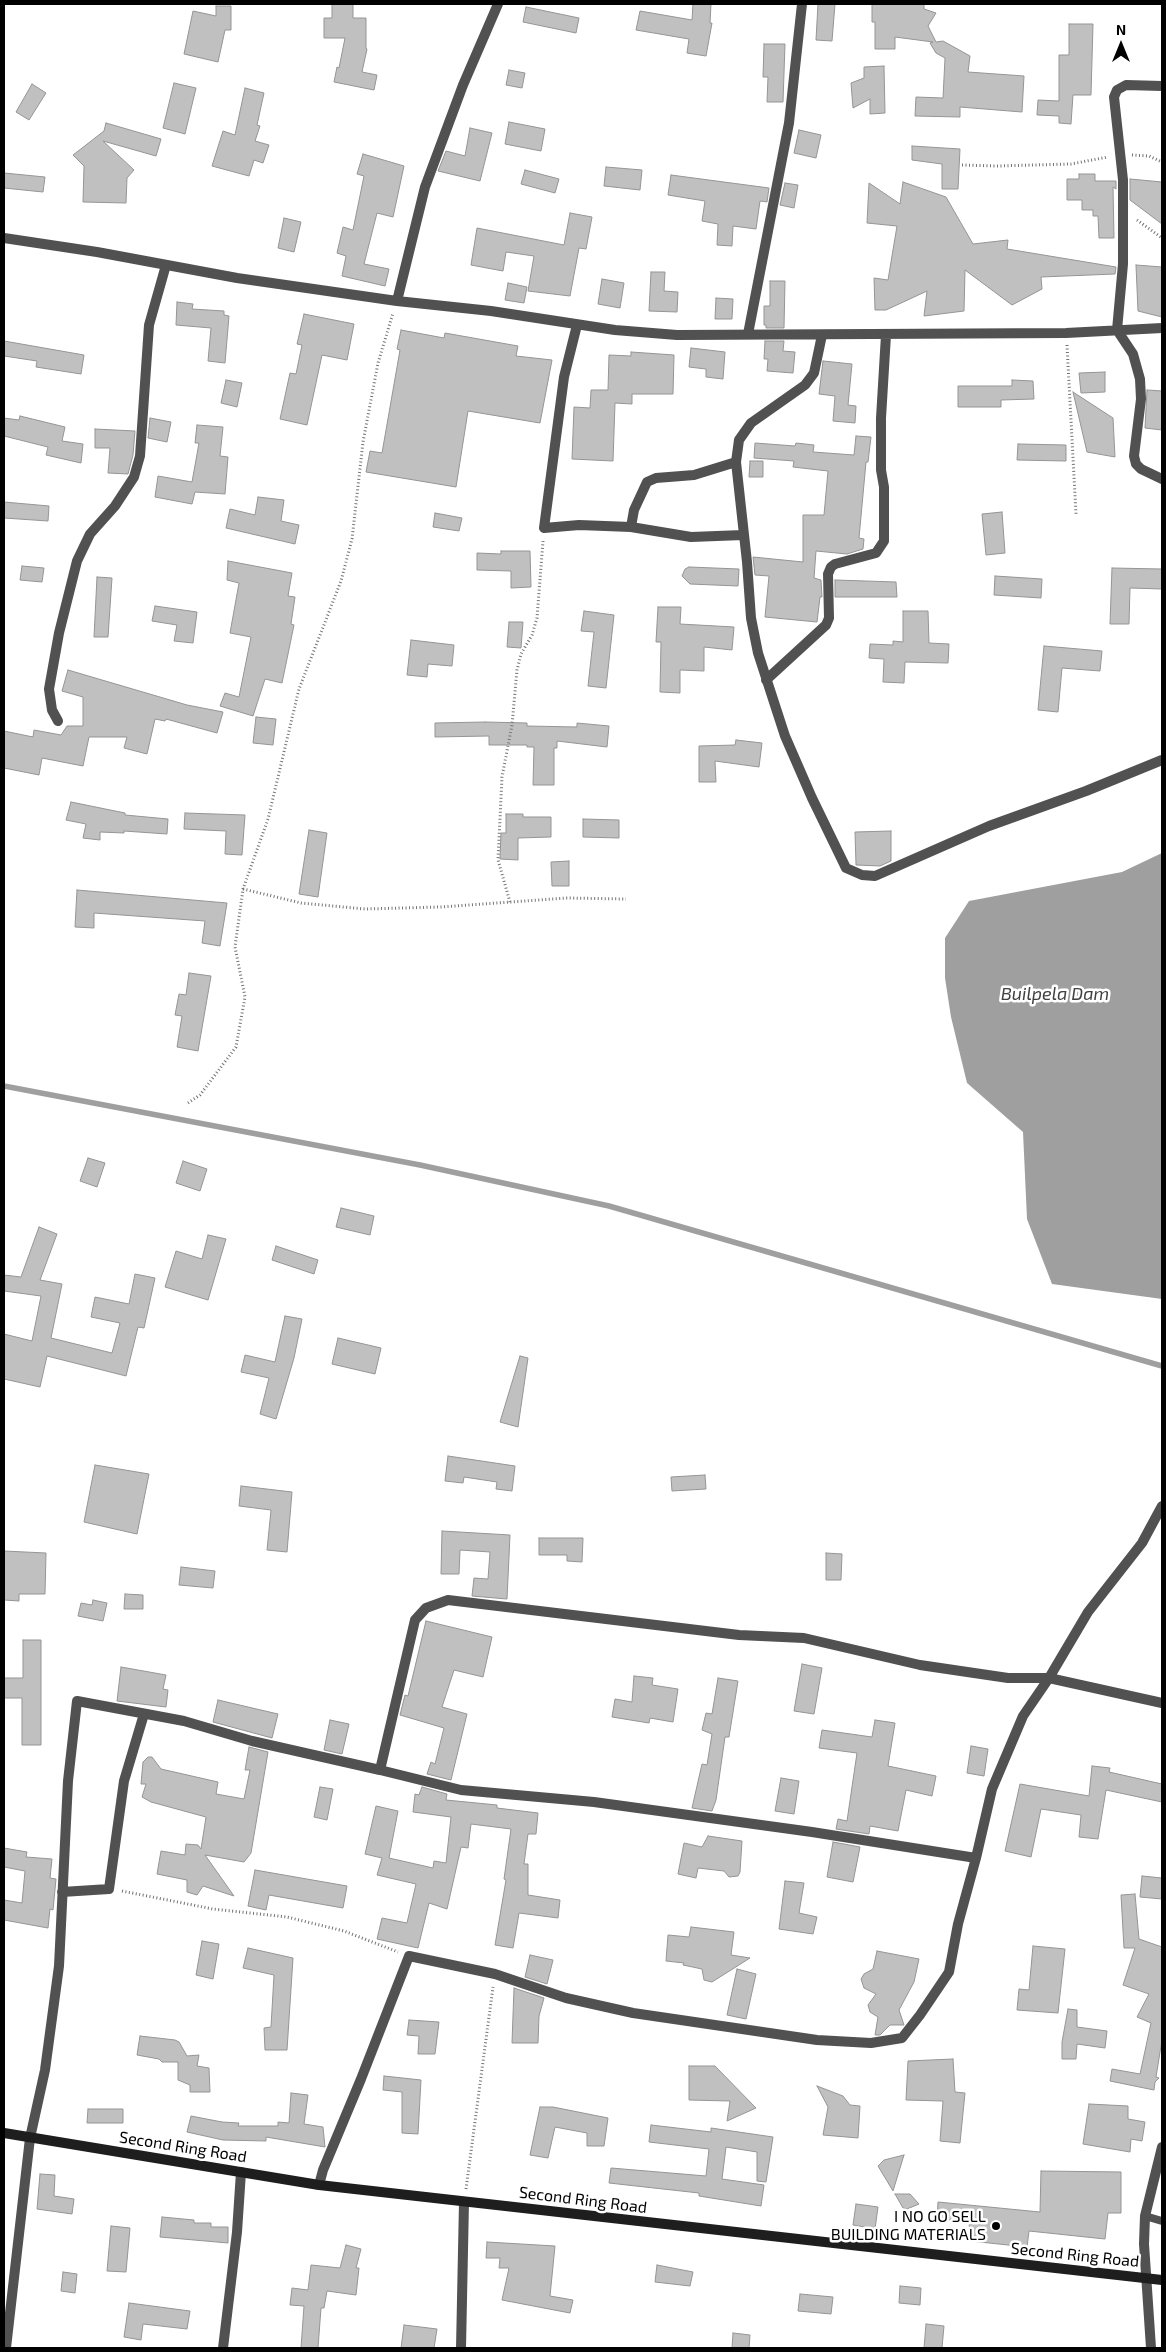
<!DOCTYPE html>
<html>
<head>
<meta charset="utf-8">
<style>
	body { margin:0 }
	#map { position:relative; width:1166px; height:2352px; overflow:hidden; background:#fff; font-family:"Exo 2",sans-serif }
	canvas { display:block }
	.frame { position:absolute; inset:0; border:5px solid #000; pointer-events:none }
	.north { position:absolute; left:1096px; top:20px; width:50px; height:50px; -webkit-text-stroke:4px #fff; paint-order:stroke; rotate:0deg; font-size:14px; font-weight:700; line-height:20px; text-align:center; color:#000 }
	.north::after { content:''; display:block; margin:auto; width:18px; height:22px; background:#000; clip-path:polygon(50% 0,100% 100%,50% 72%,0 100%) }
</style>
</head>
<body>
<div id="map">
<canvas width="1166" height="2352"></canvas>
<div class="frame"></div>
<div class="north">N</div>
</div>
<script>
const context = document.querySelector('canvas').getContext('2d');
context.lineJoin = 'round';
function fill(path, color) { context.fillStyle = color; context.fill(path, 'evenodd'); }
const shape = rows => new Path2D(rows.map(r => 'M' + r).join(''));
function stroke(path, color, width, dash) { context.strokeStyle = color; context.lineWidth = width; context.lineCap = dash ? 'butt' : 'round'; context.setLineDash(dash || []); context.stroke(path); }
function write(font, color, halo, rows, align = 'center') {
  context.font = font + ' "Exo 2",sans-serif'; context.lineWidth = 5; context.setLineDash([]); context.textBaseline = 'middle'; context.strokeStyle = halo; context.fillStyle = color; for (const [text, x, y, turn = 0] of rows) {
    context.save(); context.translate(x, y); context.rotate((+turn || 0) * Math.PI / 180); context.textAlign = isNaN(turn) ? turn : align; if (halo) context.strokeText(text, 0, 0); context.fillText(text, 0, 0); context.restore();
  }
}
fill(shape([
	[1162,853,1162,1299,1052,1284,1027,1219,1023,1132,967,1083,951,1017,945,978,945,938,969,901,1122,872]
]), '#9f9f9f');
stroke(shape([
	[4,1086,420,1165,609,1206,1162,1366]
]), '#9f9f9f', 5.5);
const building = shape([
	[332,4,353,4,353,18,366,18,366,48,367,49,362,72,377,75,374,90,334,82,337,67,339,68,345,38,324,38,324,18,332,18,332,4],
	[693,4,711,4,710,23,712,23,706,56,687,53,689,39,636,30,640,11,692,20,693,4],
	[818,4,835,4,832,41,816,40,818,4],
	[872,4,924,4,924,9,936,13,928,26,936,42,943,41,970,56,968,72,1024,76,1022,112,960,107,960,117,915,116,916,97,943,98,945,58,936,53,930,43,933,42,895,37,895,49,875,49,875,22,872,22,872,4],
	[216,6,231,6,231,30,225,30,218,62,184,54,193,11,216,16,216,6],
	[526,7,579,18,576,33,523,22,526,7],
	[1069,24,1093,24,1091,95,1073,95,1071,124,1059,123,1059,116,1037,115,1038,100,1059,101,1059,55,1069,55,1069,24],
	[764,44,785,44,783,102,767,102,768,77,763,77,764,44],
	[884,66,885,113,870,114,870,99,853,108,851,83,864,78,864,67,884,66],
	[509,70,525,73,522,88,506,85,509,70],
	[174,83,196,88,185,134,163,128,174,83],
	[32,84,46,93,29,120,16,112,32,84],
	[245,88,264,93,257,125,260,126,255,141,269,145,263,163,254,160,249,176,212,166,223,131,235,135,245,88],
	[509,122,545,129,541,151,505,144,509,122],
	[106,123,161,139,156,156,103,141,134,170,127,178,126,203,83,202,84,166,73,155,104,131,106,123],
	[470,128,492,133,480,181,438,171,446,151,465,156,470,128],
	[799,130,821,135,816,158,794,153,799,130],
	[912,146,960,149,958,189,942,189,942,164,912,160,912,146],
	[363,154,404,166,393,217,377,213,364,264,389,269,385,286,342,276,346,256,337,253,343,227,353,230,364,176,357,174,363,154],
	[606,167,642,170,640,190,604,186,606,167],
	[525,170,559,179,555,193,521,184,525,170],
	[4,173,45,177,43,192,4,188,4,173],
	[1079,174,1095,174,1095,181,1116,181,1116,189,1113,187,1114,238,1099,238,1098,216,1093,216,1093,210,1082,210,1082,200,1067,200,1067,179,1079,179,1079,174],
	[671,175,769,188,767,202,760,201,756,229,733,226,732,246,717,245,718,224,702,221,705,201,668,195,671,175],
	[1130,179,1162,182,1162,224,1130,200,1130,179],
	[903,182,946,197,973,244,1008,240,1007,249,1116,267,1115,274,1041,277,1042,289,1012,305,965,270,964,311,924,316,927,291,886,310,875,310,874,278,888,280,897,226,867,223,869,183,900,204,903,182],
	[785,183,798,185,794,208,780,205,785,183],
	[570,213,592,217,586,249,579,248,570,296,528,291,534,256,506,252,503,271,471,265,477,228,564,245,570,213],
	[284,218,301,222,294,252,278,248,284,218],
	[1136,265,1162,267,1162,317,1138,311,1136,265],
	[651,272,665,272,664,291,678,292,677,312,649,311,651,272],
	[602,279,624,283,620,308,598,304,602,279],
	[770,281,785,281,784,328,766,328,766,325,764,325,764,306,770,306,770,281],
	[508,283,527,287,524,303,505,300,508,283],
	[716,298,733,299,732,319,715,319,716,298],
	[177,302,193,304,192,309,224,311,224,315,229,316,225,363,208,361,211,328,176,325,177,302],
	[304,314,354,324,347,360,322,355,307,425,280,419,290,373,296,374,302,345,297,344,304,314],
	[401,330,444,338,445,333,518,346,516,356,552,360,540,423,468,411,456,487,366,472,370,451,382,453,400,350,397,349,401,330],
	[4,341,84,355,81,374,36,367,37,361,4,356,4,341],
	[765,341,784,341,783,351,795,352,793,373,767,371,768,359,764,359,765,341],
	[691,348,725,352,723,379,706,377,706,369,689,367,691,348],
	[631,352,674,355,673,394,632,394,632,404,615,403,613,461,572,459,574,407,590,408,591,390,608,390,609,355,631,356,631,352],
	[823,361,852,364,848,405,856,406,855,423,833,421,835,396,819,394,823,361],
	[1105,372,1105,392,1081,393,1079,373,1105,372],
	[226,380,242,383,237,407,221,403,226,380],
	[1012,380,1033,381,1034,399,1001,400,1001,407,958,407,958,386,1012,386,1012,380],
	[1147,390,1162,391,1162,430,1145,428,1147,390],
	[1073,392,1113,418,1115,457,1087,452,1073,392],
	[20,416,65,427,62,441,83,444,81,463,46,455,48,447,4,436,4,418,19,420,20,416],
	[150,418,171,422,167,442,148,438,150,418],
	[197,425,223,427,220,456,228,457,225,494,195,492,192,504,155,497,158,476,192,482,199,443,195,443,197,425],
	[95,429,135,431,133,455,128,474,108,473,110,448,95,448,95,429],
	[856,436,871,437,868,462,866,462,859,538,864,539,863,549,847,554,816,551,814,578,821,580,822,597,820,597,817,622,765,617,769,576,755,575,753,557,803,562,803,515,824,515,828,471,793,467,794,461,754,458,755,443,795,446,796,443,814,445,813,452,854,455,856,436],
	[1018,444,1066,445,1066,461,1017,460,1018,444],
	[750,461,763,461,763,477,749,477,750,461],
	[258,497,284,500,281,521,299,525,295,544,226,528,230,509,255,515,258,497],
	[4,502,49,506,48,521,4,518,4,502],
	[1002,512,1005,553,986,555,982,514,1002,512],
	[435,513,462,518,459,531,433,527,435,513],
	[501,551,530,551,531,587,511,588,511,571,477,570,477,553,501,554,501,551],
	[228,561,292,573,288,596,295,597,291,624,294,625,282,683,265,679,253,716,220,706,225,693,239,697,251,637,230,633,239,583,227,580,228,561],
	[22,566,44,568,42,582,20,580,22,566],
	[689,567,739,569,738,586,690,584,682,576,685,569,689,567],
	[1112,568,1162,569,1162,589,1130,588,1129,624,1110,624,1112,568],
	[995,576,1042,579,1041,598,994,595,995,576],
	[97,577,112,578,108,637,94,637,97,577],
	[835,580,896,582,897,597,835,597,835,580],
	[155,606,197,612,193,643,174,641,177,625,152,621,155,606],
	[658,607,681,607,680,624,734,627,732,650,704,647,704,671,680,670,680,693,660,692,661,642,656,642,658,607],
	[584,611,614,615,606,688,588,686,594,632,581,631,584,611],
	[903,611,928,611,929,643,949,644,948,663,905,662,904,683,883,682,884,659,869,658,870,644,893,645,893,641,903,642,903,611],
	[509,622,523,622,521,648,507,647,509,622],
	[411,640,454,645,452,666,428,664,427,677,407,675,411,640],
	[1044,646,1102,651,1100,671,1062,668,1058,712,1038,710,1044,646],
	[68,670,187,705,223,712,217,733,166,719,165,721,155,719,147,754,124,748,127,737,89,737,83,766,42,758,39,775,4,768,4,731,33,737,34,730,61,735,67,726,83,726,83,697,62,691,68,670],
	[256,717,276,719,273,745,253,743,256,717],
	[485,722,527,723,527,726,577,727,577,723,609,726,607,747,557,741,557,748,554,748,554,785,533,785,534,747,527,747,527,745,489,745,489,736,435,737,435,723,485,722],
	[736,740,762,743,759,767,715,761,716,782,699,782,699,746,735,745,736,740],
	[71,802,125,813,125,815,168,819,167,834,124,831,124,833,100,832,100,840,83,838,86,824,66,820,71,802],
	[185,813,245,815,242,855,225,854,226,831,184,829,185,813],
	[506,814,523,814,523,817,551,817,551,837,518,838,518,860,500,859,501,833,506,833,506,814],
	[583,819,619,820,619,838,583,837,583,819],
	[309,830,327,833,318,897,299,894,309,830],
	[891,831,891,861,880,866,856,865,855,832,891,831],
	[569,861,569,886,552,886,551,862,569,861],
	[77,890,227,903,220,946,202,943,205,921,94,913,94,928,75,927,77,890],
	[189,973,211,976,198,1051,177,1047,182,1016,175,1015,179,994,186,995,189,973],
	[88,1158,105,1163,97,1187,80,1181,88,1158],
	[183,1161,207,1169,200,1191,176,1183,183,1161],
	[341,1208,374,1216,370,1235,336,1227,341,1208],
	[39,1227,57,1234,40,1280,62,1284,51,1338,112,1353,120,1323,91,1317,95,1297,129,1304,135,1274,155,1278,144,1328,138,1327,126,1376,47,1356,40,1387,4,1379,4,1334,32,1341,41,1296,4,1291,4,1275,21,1277,39,1227],
	[208,1235,226,1239,208,1300,165,1287,176,1251,202,1259,208,1235],
	[276,1246,318,1260,314,1274,272,1260,276,1246],
	[285,1316,302,1319,294,1358,276,1419,260,1414,269,1378,241,1372,245,1355,275,1362,285,1316],
	[338,1338,381,1348,375,1374,332,1364,338,1338],
	[520,1356,528,1358,518,1427,500,1422,520,1356],
	[448,1456,515,1466,512,1491,496,1489,497,1482,464,1477,463,1483,445,1481,448,1456],
	[95,1465,149,1474,137,1534,84,1522,95,1465],
	[705,1475,706,1489,672,1491,671,1477,705,1475],
	[241,1486,292,1492,287,1552,267,1550,271,1510,239,1506,241,1486],
	[442,1531,510,1535,507,1599,472,1596,474,1578,488,1579,490,1552,460,1550,459,1574,441,1574,442,1531],
	[539,1538,583,1538,582,1562,567,1561,567,1555,539,1555,539,1538],
	[4,1551,46,1553,45,1594,19,1594,19,1601,4,1600,4,1551],
	[826,1553,842,1554,841,1580,826,1580,826,1553],
	[181,1567,215,1571,213,1588,179,1585,181,1567],
	[125,1594,143,1595,143,1609,124,1609,125,1594],
	[93,1600,107,1603,103,1621,78,1616,81,1603,92,1605,93,1600],
	[426,1621,492,1637,483,1677,454,1670,442,1707,467,1714,451,1780,427,1774,431,1762,435,1764,444,1728,400,1715,405,1695,408,1696,426,1621],
	[23,1640,41,1640,41,1745,22,1745,22,1698,4,1698,4,1678,23,1678,23,1640],
	[802,1664,822,1668,814,1714,794,1711,802,1664],
	[121,1667,166,1675,163,1689,168,1690,166,1707,117,1701,121,1667],
	[634,1676,653,1678,652,1685,678,1689,673,1722,650,1718,649,1723,612,1717,615,1699,632,1702,634,1676],
	[718,1678,738,1681,729,1737,725,1737,716,1800,712,1811,692,1808,702,1764,707,1765,712,1734,702,1730,706,1713,712,1714,718,1678],
	[218,1700,278,1714,272,1738,213,1722,218,1700],
	[330,1720,349,1724,342,1754,324,1750,330,1720],
	[875,1720,895,1723,888,1766,936,1776,932,1796,906,1790,898,1831,870,1826,869,1834,836,1829,838,1819,847,1821,857,1753,819,1748,822,1730,872,1737,875,1720],
	[971,1746,988,1749,984,1776,967,1773,971,1746],
	[249,1747,268,1752,251,1853,244,1862,205,1855,234,1896,203,1886,197,1895,187,1892,187,1880,157,1874,161,1851,185,1855,186,1844,198,1845,201,1849,206,1817,151,1802,142,1797,146,1784,141,1784,143,1762,148,1757,152,1757,161,1769,218,1782,216,1794,244,1799,250,1770,245,1770,249,1747],
	[1092,1766,1110,1768,1109,1772,1162,1784,1162,1802,1106,1790,1098,1839,1079,1837,1081,1815,1041,1809,1031,1857,1005,1851,1020,1784,1089,1796,1092,1766],
	[781,1778,799,1781,794,1814,775,1811,781,1778],
	[320,1787,333,1789,327,1820,314,1817,320,1787],
	[422,1787,447,1794,446,1800,497,1805,497,1808,538,1813,536,1834,528,1834,524,1864,528,1864,528,1895,560,1900,558,1918,519,1913,513,1948,495,1945,506,1880,504,1879,511,1829,471,1824,468,1848,461,1847,447,1909,429,1903,418,1948,377,1939,382,1918,407,1923,416,1884,377,1875,382,1858,365,1854,376,1806,398,1811,389,1858,433,1868,434,1861,446,1863,451,1817,413,1812,415,1794,419,1795,422,1787],
	[708,1836,742,1841,740,1872,738,1876,729,1877,724,1871,698,1868,696,1878,678,1874,684,1843,702,1847,708,1836],
	[833,1842,860,1847,853,1882,827,1877,833,1842],
	[4,1848,27,1852,26,1857,52,1859,50,1878,56,1879,53,1910,50,1909,48,1928,4,1920,4,1900,22,1903,25,1871,4,1867,4,1848],
	[255,1870,347,1886,343,1908,269,1895,266,1910,248,1906,255,1870],
	[1142,1876,1162,1878,1162,1899,1140,1897,1142,1876],
	[785,1881,804,1883,799,1913,817,1917,813,1934,779,1929,785,1881],
	[1135,1894,1139,1939,1162,1947,1162,2040,1156,2077,1159,2078,1155,2082,1154,2090,1110,2081,1112,2069,1140,2074,1151,2023,1137,2017,1149,1994,1123,1985,1135,1948,1124,1948,1121,1895,1135,1894],
	[691,1927,734,1932,731,1955,750,1958,712,1982,704,1980,702,1969,683,1965,684,1963,666,1961,668,1935,689,1937,691,1927],
	[202,1941,219,1944,213,1979,196,1975,202,1941],
	[1033,1946,1065,1949,1058,2013,1017,2010,1019,1989,1029,1990,1033,1946],
	[248,1948,293,1958,287,2050,265,2050,264,2028,271,2027,274,1975,243,1968,248,1948],
	[877,1951,919,1959,914,1982,899,2010,904,2025,890,2025,880,2035,875,2035,878,2017,870,2012,868,2005,876,1994,864,1988,861,1979,864,1974,873,1969,877,1951],
	[530,1955,553,1960,547,1984,525,1977,530,1955],
	[737,1969,756,1974,746,2019,727,2015,737,1969],
	[514,1988,544,1998,539,2016,538,2043,512,2043,514,1988],
	[1068,2009,1077,2010,1077,2027,1107,2031,1105,2048,1077,2044,1076,2059,1062,2059,1062,2042,1068,2009],
	[409,2020,439,2022,435,2054,418,2054,419,2036,407,2035,409,2020],
	[140,2036,175,2040,179,2042,187,2056,199,2055,197,2066,209,2068,210,2092,190,2092,190,2085,178,2080,178,2062,162,2062,159,2059,137,2055,140,2036],
	[953,2059,955,2092,965,2093,960,2143,940,2141,943,2101,906,2100,908,2061,953,2059],
	[689,2066,715,2066,756,2108,727,2121,730,2101,689,2100,689,2066],
	[384,2076,421,2080,418,2134,402,2133,402,2092,383,2090,384,2076],
	[817,2086,843,2096,850,2105,860,2106,858,2138,823,2135,828,2107,817,2086],
	[291,2093,308,2095,304,2124,323,2127,325,2147,266,2137,266,2141,223,2140,187,2132,191,2116,222,2122,239,2123,238,2126,278,2126,278,2122,289,2123,291,2093],
	[1089,2104,1128,2106,1128,2119,1145,2122,1142,2141,1131,2139,1130,2152,1083,2144,1089,2104],
	[540,2107,553,2107,608,2118,604,2146,587,2146,587,2133,555,2127,548,2158,530,2155,540,2107],
	[88,2109,123,2109,123,2123,87,2123,88,2109],
	[651,2125,711,2132,711,2128,773,2137,766,2182,757,2181,757,2152,726,2147,722,2179,764,2185,761,2206,699,2196,699,2193,609,2183,611,2168,706,2176,709,2149,649,2142,651,2125],
	[904,2155,893,2191,878,2166,884,2160,904,2155],
	[1041,2171,1121,2172,1121,2213,1108,2213,1105,2239,1029,2231,1027,2247,970,2241,969,2221,937,2219,938,2202,1040,2212,1041,2171],
	[40,2174,55,2175,54,2196,74,2199,72,2214,37,2209,40,2174],
	[895,2194,910,2194,919,2204,907,2209,903,2208,895,2194],
	[856,2204,878,2207,875,2229,853,2225,856,2204],
	[162,2217,194,2220,194,2223,211,2223,211,2227,228,2227,228,2243,160,2237,162,2217],
	[111,2226,130,2228,126,2272,107,2271,111,2226],
	[487,2242,555,2246,550,2296,573,2300,570,2313,502,2300,509,2268,499,2268,500,2258,486,2258,487,2242],
	[346,2245,361,2249,356,2268,359,2268,356,2295,327,2291,324,2308,321,2308,318,2348,301,2348,304,2306,290,2305,292,2288,308,2290,311,2265,340,2268,346,2245],
	[657,2265,693,2272,690,2286,655,2282,657,2265],
	[63,2272,77,2274,75,2293,61,2291,63,2272],
	[900,2286,921,2288,920,2305,899,2303,900,2286],
	[800,2294,833,2297,831,2314,798,2311,800,2294],
	[129,2303,190,2311,187,2329,143,2324,141,2340,124,2337,129,2303],
	[926,2324,944,2326,942,2348,924,2348,926,2324],
	[404,2325,437,2329,434,2348,401,2348,404,2325],
	[733,2333,750,2335,749,2348,732,2348,733,2333]
]);
fill(building, '#c0c0c0');
stroke(building, '#959595', 1);
stroke(shape([
	[1132,155,1149,156,1162,162],
	[962,165,997,166,1071,164,1108,157],
	[1137,220,1162,238],
	[1067,345,1076,514],
	[243,889,301,903,365,909,440,907,566,898,626,899],
	[510,902,498,860,502,777,512,725,517,670,521,654,532,635,537,618,543,541],
	[188,1103,200,1095,236,1047,245,997,235,947,243,889,268,819,299,689,341,581,352,539,363,442,378,363,393,313],
	[122,1891,213,1909,287,1917,344,1931,398,1952],
	[466,2189,493,1987]
]), '#737373', 3, [1, 2.5]);
stroke(shape([
	[1145,2216,1162,2221]
]), '#515151', 8);
stroke(shape([
	[1162,86,1126,85,1117,90,1114,97,1123,180,1123,264,1117,330,1133,354,1140,379,1141,399,1134,456,1136,464,1141,469,1162,479],
	[4,238,97,252,237,278,397,301,491,311,615,330,677,335,1066,333,1162,328],
	[397,301,425,187,463,85,498,4],
	[577,325,564,377,544,528,579,525,631,527,691,537,743,535],
	[748,334,789,123,802,4],
	[822,335,814,373,805,385,751,423,739,440,736,462,747,562,751,618,758,653,785,736,812,798,846,868,862,875,875,876,989,826,1086,791,1162,760],
	[631,527,634,510,647,482,656,478,694,475,736,462],
	[766,680,826,625,829,618,828,574,831,567,835,564,876,553,884,541,884,487,881,470,881,418,886,335],
	[58,721,52,710,49,689,59,633,77,561,90,534,115,506,134,477,140,456,149,325,166,265],
	[380,1770,461,1790,594,1802,812,1832,976,1858],
	[62,1892,109,1889,124,1781,144,1714],
	[319,2185,323,2170,361,2079,409,1956,495,1974,566,1998,633,2013,817,2040,871,2043,902,2038,920,2015,949,1972,958,1924,976,1858,992,1789,1023,1716,1049,1678,1162,1703],
	[6,2348,30,2138,45,2070,59,1966,68,1781,77,1701,184,1721,252,1741,380,1770,415,1620,426,1608,448,1600,739,1635,804,1638,920,1665,1008,1678,1049,1678,1088,1612,1142,1543,1162,1506],
	[223,2348,237,2232,241,2172],
	[461,2348,464,2202]
]), '#515151', 10);
stroke(shape([
	[1151,2348,1144,2244,1145,2216,1162,2147]
]), '#515151', 10);
stroke(shape([
	[4,2133,319,2185,1162,2280]
]), '#1e1e1e', 10);
for (const [x, y, r, color] of [
	[996,2226,5,"#000"]
]) { const dot = new Path2D(); dot.arc(x, y, r, 0, 2 * Math.PI); context.fillStyle = color; context.fill(dot); stroke(dot, '#fff', 2); }
write('16px', '#000', '#fff', [
	["Second Ring Road",183,2147,9],
	["Second Ring Road",583,2200,7],
	["Second Ring Road",1075,2255,6]
]);
write('16px', '#000', '#fff', [
	["I NO GO SELL",986,2217],
	["BUILDING MATERIALS",986,2235]
], 'right');
write('italic 18px', '#404040', '#fff', [
	["Builpela Dam",1055,994]
]);
</script>
</body>
</html>
